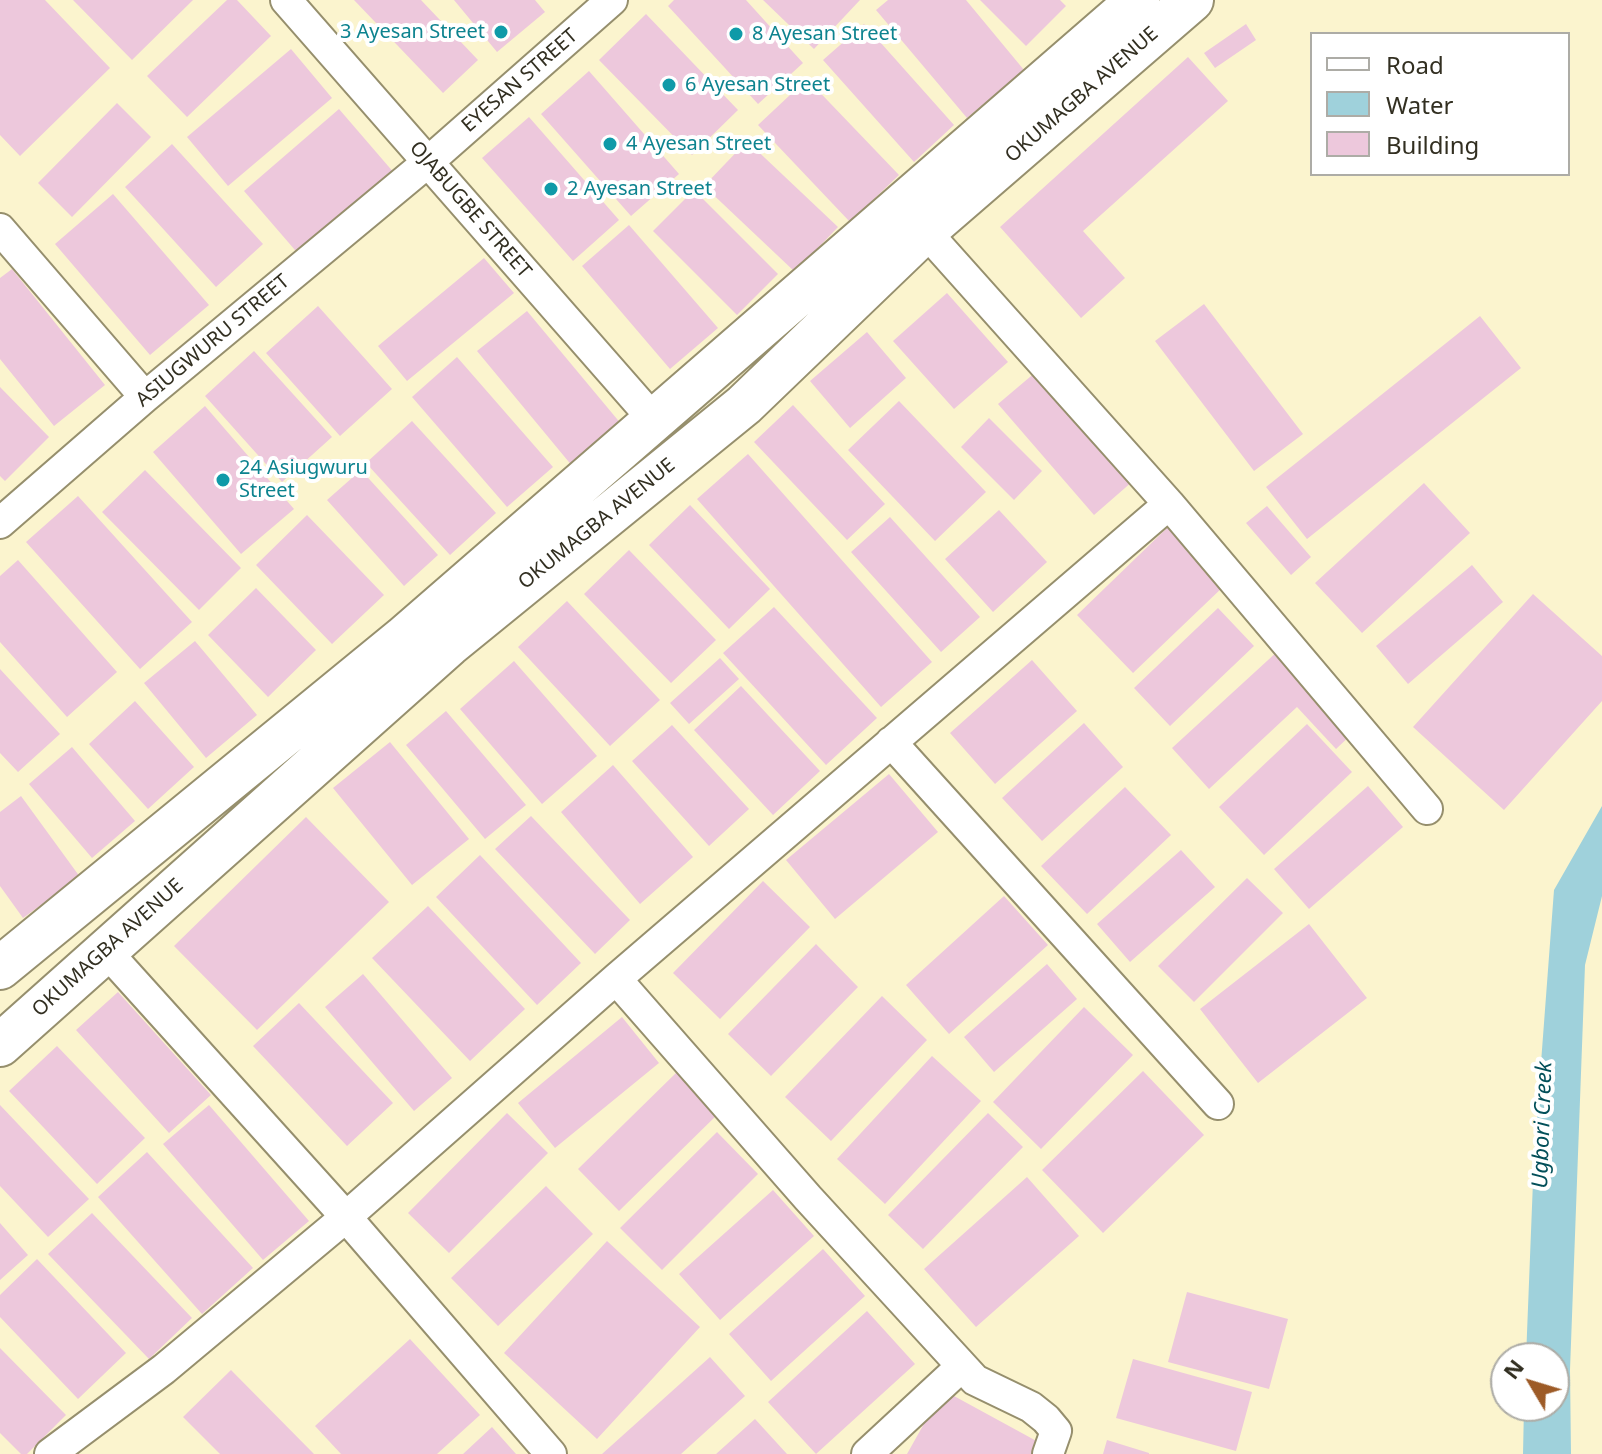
<!DOCTYPE html>
<html>
<head>
<meta charset="utf-8">
<style>
	body { margin:0 }
	#map { position:relative; width:1602px; height:1454px; overflow:hidden; background:#fbf4ce; font-family:"Noto Sans",sans-serif }
	canvas { display:block }
	.legend { position:absolute; left:1310px; top:32px; width:260px; height:144px; box-sizing:border-box; background:#fff; border:2px solid #adaca6; margin:0; padding:10px 14px; list-style:none; font-size:24px; color:#322f21 }
	.legend li { display:flex; align-items:center; gap:16px; height:40px }
	.legend b { width:40px; border:2px solid #adaca6 }
	.north { position:absolute; left:1490px; top:1342px; width:80px; height:80px; box-sizing:border-box; background:#fff; border:2px solid #adaca6; border-radius:50%; rotate:308deg; font-size:22px; font-weight:700; line-height:32px; text-align:center; color:#322f21 }
	.north::after { content:''; display:block; margin:auto; width:28px; height:36px; background:#9d5b27; clip-path:polygon(50% 0,100% 100%,50% 72%,0 100%) }
</style>
</head>
<body>
<div id="map">
<canvas width="1602" height="1454"></canvas>
<ul class="legend">
<li><b style="height:10px;background:#fff"></b>Road</li>
<li><b style="height:22px;background:#9fd1db"></b>Water</li>
<li><b style="height:22px;background:#edc8dc"></b>Building</li>
</ul>
<div class="north">N</div>
</div>
<script>
const context = document.querySelector('canvas').getContext('2d');
context.lineJoin = 'round';
function fill(path, color) { context.fillStyle = color; context.fill(path, 'evenodd'); }
const shape = rows => new Path2D(rows.map(r => 'M' + r).join(''));
function stroke(path, color, width, dash) { context.strokeStyle = color; context.lineWidth = width; context.lineCap = dash ? 'butt' : 'round'; context.setLineDash(dash || []); context.stroke(path); }
function write(font, color, halo, rows, align = 'center') {
  context.font = font + ' "Noto Sans",sans-serif'; context.lineWidth = 8; context.setLineDash([]); context.textBaseline = 'middle'; context.strokeStyle = halo; context.fillStyle = color; for (const [text, x, y, turn = 0] of rows) {
    context.save(); context.translate(x, y); context.rotate((+turn || 0) * Math.PI / 180); context.textAlign = isNaN(turn) ? turn : align; if (halo) context.strokeText(text, 0, 0); context.fillText(text, 0, 0); context.restore();
  }
}
fill(shape([
	[1602,806,1602,896,1585,965,1570,1370,1571,1454,1523,1454,1524,1406,1554,1406,1554,1358,1526,1358,1534,1156,1554,890]
]), '#9fd1db');
fill(shape([
	[0,0,45,0,110,68,20,156,0,135],
	[73,0,193,0,132,60],
	[227,0,237,0,271,36,187,117,147,76],
	[354,0,421,0,478,60,443,93],
	[454,0,535,0,545,12,497,52],
	[674,0,746,0,803,63,758,104,668,6],
	[763,0,860,0,814,49],
	[888,0,966,0,1024,70,967,118,876,10],
	[980,0,1060,0,1066,6,1026,46],
	[646,14,738,110,692,155,599,60],
	[864,24,954,125,914,162,823,60],
	[1246,24,1256,40,1215,68,1204,53],
	[291,49,332,98,228,186,187,137],
	[1188,57,1228,101,1083,231,1125,278,1081,318,1000,227],
	[589,71,679,174,631,216,541,114],
	[807,79,899,175,850,222,758,125],
	[117,103,151,137,72,217,38,183],
	[339,109,395,174,301,257,244,191],
	[529,117,619,220,573,261,482,158],
	[747,141,838,227,795,272,704,186],
	[172,144,263,244,216,287,125,187],
	[694,190,778,274,737,315,653,231],
	[113,194,209,305,150,355,55,244],
	[629,225,718,328,670,369,582,266],
	[484,258,514,293,407,381,378,346],
	[12,269,105,385,54,426,0,359,0,278],
	[947,293,1008,362,954,409,893,341],
	[1204,304,1303,434,1254,471,1155,341],
	[318,306,392,389,340,436,266,353],
	[527,311,622,425,573,467,477,351],
	[1480,316,1521,368,1307,539,1266,487],
	[867,332,906,378,850,428,810,381],
	[254,351,332,437,282,482,205,396],
	[457,357,553,467,507,507,412,397],
	[1037,371,1133,481,1094,515,998,404],
	[0,387,49,437,5,481,0,476],
	[899,401,986,492,935,541,848,450],
	[793,405,885,504,847,540,754,442],
	[205,406,294,509,241,554,153,452],
	[989,418,1042,471,1014,500,961,447],
	[412,421,496,513,450,555,366,463],
	[748,454,932,662,881,707,697,499],
	[145,470,241,568,199,610,102,512],
	[361,470,438,555,404,586,327,500],
	[1424,483,1470,533,1362,633,1315,583],
	[78,496,192,622,140,669,26,542],
	[690,505,770,589,729,629,649,545],
	[1267,506,1311,557,1291,575,1246,523],
	[999,510,1047,562,993,612,945,559],
	[307,515,384,595,332,644,256,565],
	[890,517,980,617,941,652,851,552],
	[1168,527,1224,586,1133,673,1077,615],
	[629,550,716,640,671,683,584,594],
	[18,560,117,672,67,717,0,642,0,576],
	[1472,565,1503,602,1408,684,1376,646],
	[256,588,316,650,268,697,208,635],
	[1533,594,1602,656,1602,701,1504,810,1413,727],
	[567,601,660,700,610,746,518,647],
	[774,607,877,718,826,765,723,653],
	[1218,608,1254,646,1170,726,1134,688],
	[195,641,257,715,206,758,144,683],
	[1279,650,1354,732,1336,749,1297,707,1209,789,1172,748],
	[720,658,739,679,689,724,670,703],
	[1032,660,1077,711,995,784,950,733],
	[514,661,597,756,542,804,460,709],
	[0,669,60,734,18,772,0,753],
	[741,686,820,771,773,815,694,730],
	[135,701,194,767,148,809,89,744],
	[446,711,526,805,485,839,406,745],
	[1084,723,1123,767,1042,841,1002,798],
	[1307,724,1352,772,1264,855,1219,807],
	[672,725,749,809,709,846,632,761],
	[390,742,469,839,412,885,333,788],
	[72,747,135,821,92,858,29,784],
	[613,765,693,857,640,904,561,812],
	[889,774,938,832,835,919,786,860],
	[1368,786,1403,827,1309,909,1274,869],
	[1125,787,1171,835,1087,914,1041,866],
	[21,796,80,877,23,918,0,886,0,812],
	[531,816,630,920,595,954,495,849],
	[306,817,389,902,257,1030,174,946],
	[1181,850,1215,887,1130,962,1097,924],
	[480,855,581,963,537,1005,436,897],
	[1247,878,1283,913,1194,1002,1158,966],
	[763,881,810,927,720,1019,673,973],
	[1004,896,1048,945,949,1034,906,985],
	[428,906,525,1009,470,1061,372,958],
	[1309,924,1367,998,1258,1083,1200,1009],
	[816,944,858,987,771,1076,728,1034],
	[1047,964,1077,999,994,1072,964,1037],
	[363,974,452,1078,414,1111,325,1007],
	[118,992,211,1095,169,1133,76,1030],
	[882,996,927,1040,831,1141,785,1097],
	[299,1003,393,1103,347,1146,253,1046],
	[1084,1007,1133,1055,1041,1149,993,1102],
	[622,1017,659,1063,555,1148,518,1103],
	[57,1046,145,1138,97,1184,9,1091],
	[932,1056,981,1101,885,1204,837,1159],
	[678,1071,719,1113,619,1211,578,1169],
	[1143,1071,1204,1135,1103,1233,1042,1170],
	[0,1105,89,1199,48,1237,0,1186],
	[209,1105,309,1221,263,1260,163,1144],
	[507,1113,548,1153,449,1253,408,1213],
	[988,1113,1023,1147,923,1249,888,1215],
	[717,1132,758,1174,662,1270,620,1228],
	[147,1152,253,1268,202,1314,98,1197],
	[1027,1177,1079,1236,976,1327,924,1269],
	[546,1186,593,1234,498,1326,451,1278],
	[773,1190,814,1236,720,1320,679,1274],
	[92,1213,192,1318,149,1359,48,1254],
	[0,1223,28,1255,0,1280],
	[607,1241,700,1327,597,1439,504,1353],
	[823,1249,865,1296,771,1381,729,1334],
	[37,1259,126,1353,78,1399,0,1317,0,1295],
	[1187,1292,1288,1319,1269,1389,1168,1362],
	[867,1311,915,1364,816,1454,768,1402],
	[410,1339,480,1415,437,1454,341,1454,315,1426],
	[0,1348,66,1415,27,1454,21,1454,0,1433],
	[710,1357,745,1396,681,1454,602,1454],
	[1133,1359,1252,1392,1236,1451,1116,1418],
	[231,1370,314,1454,220,1454,183,1417],
	[943,1390,1042,1444,1036,1454,907,1454],
	[755,1419,787,1454,716,1454],
	[492,1427,516,1454,463,1454],
	[1107,1440,1149,1453,1149,1454,1103,1454]
]), '#edc8dc');
const street = shape([
	[286,0,654,420],
	[0,229,145,397],
	[925,231,1169,504,1427,809],
	[0,523,145,397,428,162,612,0],
	[891,742,1218,1104],
	[105,950,346,1217,551,1454],
	[616,979,808,1198,975,1380,1031,1407,1046,1419,1056,1431,1048,1454],
	[50,1454,164,1369,346,1217,616,979,1169,504],
	[867,1454,962,1366]
]);
const secondary = shape([
	[0,968,403,638,1138,0],
	[0,1045,449,645,744,405,925,231,1192,0]
]);
stroke(street, '#968f6d', 34);
stroke(secondary, '#968f6d', 46);
stroke(street, '#fff', 30);
stroke(secondary, '#fff', 42);
for (const [x, y, r, color] of [
	[501,32,8,"#0f9aa8"],
	[736,34,8,"#0f9aa8"],
	[669,85,8,"#0f9aa8"],
	[610,144,8,"#0f9aa8"],
	[551,189,8,"#0f9aa8"],
	[223,480,8,"#0f9aa8"]
]) { const dot = new Path2D(); dot.arc(x, y, r, 0, 2 * Math.PI); context.fillStyle = color; context.fill(dot); stroke(dot, '#fff', 3); }
write('20px', '#0d838f', '#fff', [
	["3 Ayesan Street",485,32,"right"],
	["8 Ayesan Street",752,34],
	["6 Ayesan Street",685,85],
	["4 Ayesan Street",626,144],
	["2 Ayesan Street",567,189],
	["24 Asiugwuru",239,468],
	["Street",239,491]
], 'left');
write('20px', '#322f21', '#fff', [
	["EYESAN STREET",520,81,-41],
	["OKUMAGBA AVENUE",1082,95,-41],
	["OJABUGBE STREET",470,210,49],
	["ASIUGWURU STREET",213,341,-40],
	["OKUMAGBA AVENUE",597,524,-39],
	["OKUMAGBA AVENUE",108,948,-42]
]);
write('italic 22px', '#024f59', '#fff', [
	["Ugbori Creek",1543,1125,-88]
]);
</script>
</body>
</html>
